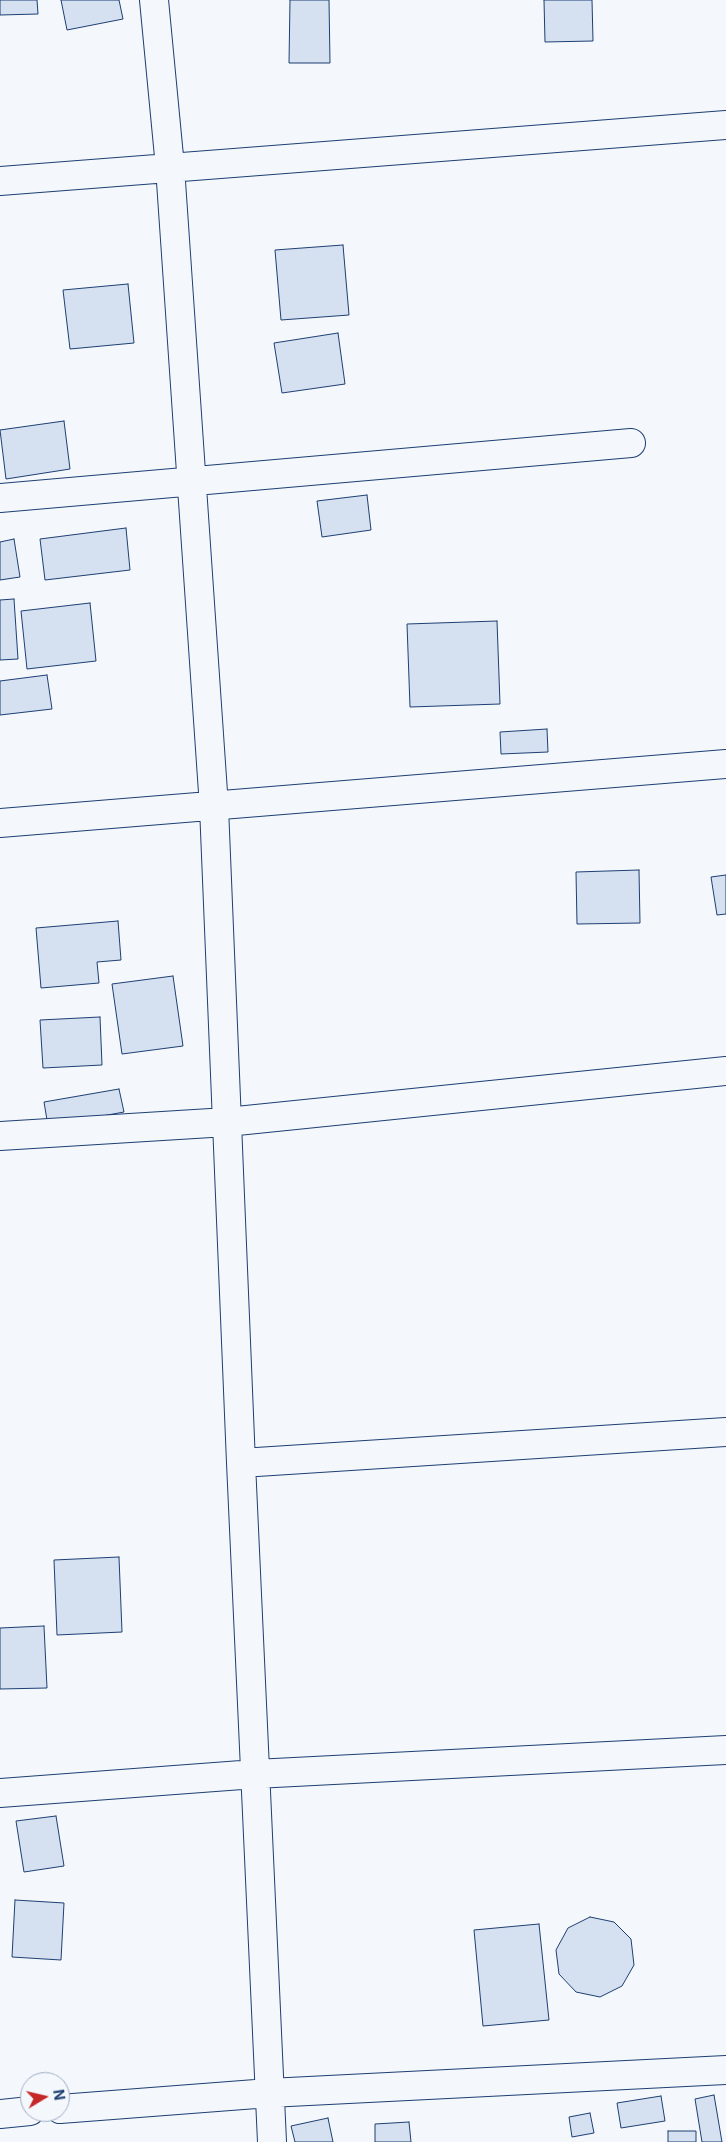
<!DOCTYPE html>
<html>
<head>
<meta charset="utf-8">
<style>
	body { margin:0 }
	#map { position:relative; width:726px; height:2142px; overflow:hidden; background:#f4f7fb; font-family:Inter,sans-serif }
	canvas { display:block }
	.north { position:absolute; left:20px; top:2072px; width:50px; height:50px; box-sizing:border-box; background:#f4f7fb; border:1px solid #9eadc5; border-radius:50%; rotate:81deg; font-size:14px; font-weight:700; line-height:20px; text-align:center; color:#1d3f73 }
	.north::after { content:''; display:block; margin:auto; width:18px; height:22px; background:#c62828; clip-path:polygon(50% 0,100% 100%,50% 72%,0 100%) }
</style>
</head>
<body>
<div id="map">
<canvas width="726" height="2142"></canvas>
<div class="north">N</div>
</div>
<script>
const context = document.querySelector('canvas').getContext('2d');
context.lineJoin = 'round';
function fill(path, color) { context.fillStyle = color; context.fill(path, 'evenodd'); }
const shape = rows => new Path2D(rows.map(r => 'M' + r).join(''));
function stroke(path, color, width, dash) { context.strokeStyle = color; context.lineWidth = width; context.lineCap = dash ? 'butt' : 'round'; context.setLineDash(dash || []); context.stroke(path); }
const building = shape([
	[0,0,37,0,38,14,0,15,0,0],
	[61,0,119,0,123,19,67,30,61,0],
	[290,0,329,0,330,63,289,63,290,0],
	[544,0,592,0,593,41,545,42,544,0],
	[343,245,349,315,281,320,275,250,343,245],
	[128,284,134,343,70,349,63,290,128,284],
	[338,333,345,384,282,393,274,343,338,333],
	[64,421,70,469,6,479,0,430,64,421],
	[367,495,371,530,322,537,317,501,367,495],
	[126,528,130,570,45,580,40,539,126,528],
	[14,539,20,577,0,580,0,542,14,539],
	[14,599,18,659,0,660,0,600,14,599],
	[90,603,96,661,27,669,21,611,90,603],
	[497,621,500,704,410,707,407,624,497,621],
	[47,675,52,709,0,715,0,681,47,675],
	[547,729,548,752,501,754,500,732,547,729],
	[639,870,640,923,577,924,576,872,639,870],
	[726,875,726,914,717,915,711,877,726,875],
	[118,921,121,960,97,962,99,983,41,988,36,928,118,921],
	[173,976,183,1046,122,1054,112,984,173,976],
	[100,1017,102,1065,43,1068,40,1020,100,1017],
	[119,1089,124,1112,48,1126,44,1102,119,1089],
	[119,1557,122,1632,57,1635,54,1560,119,1557],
	[44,1626,47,1688,0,1689,0,1628,44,1626],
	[56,1816,64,1866,24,1872,16,1821,56,1816],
	[15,1900,64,1903,61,1960,12,1957,15,1900],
	[590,1917,614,1922,631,1939,634,1965,622,1986,600,1997,576,1992,559,1974,556,1950,568,1928,590,1917],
	[539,1924,549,2020,483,2026,474,1930,539,1924],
	[714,2095,722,2142,702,2142,695,2099,714,2095],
	[661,2096,665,2121,621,2128,617,2103,661,2096],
	[590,2113,594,2133,572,2137,569,2117,590,2113],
	[328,2118,333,2142,295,2142,291,2126,328,2118],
	[409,2122,411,2142,375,2142,375,2124,409,2122],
	[668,2131,696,2131,696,2142,668,2142,668,2131]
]);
fill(building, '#d5e0f0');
stroke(building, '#1d3f73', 1);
const minor = shape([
	[154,0,170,167,214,807,241,1463,272,2142],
	[0,181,726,125],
	[0,498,631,443],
	[0,823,726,764],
	[0,1136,227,1122,726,1071],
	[241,1463,726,1432],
	[0,1793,255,1774,726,1750],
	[60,2109,269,2093,726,2070],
	[0,2114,30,2111]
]);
stroke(minor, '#1d3f73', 30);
stroke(minor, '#f4f7fb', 28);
</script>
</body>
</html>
